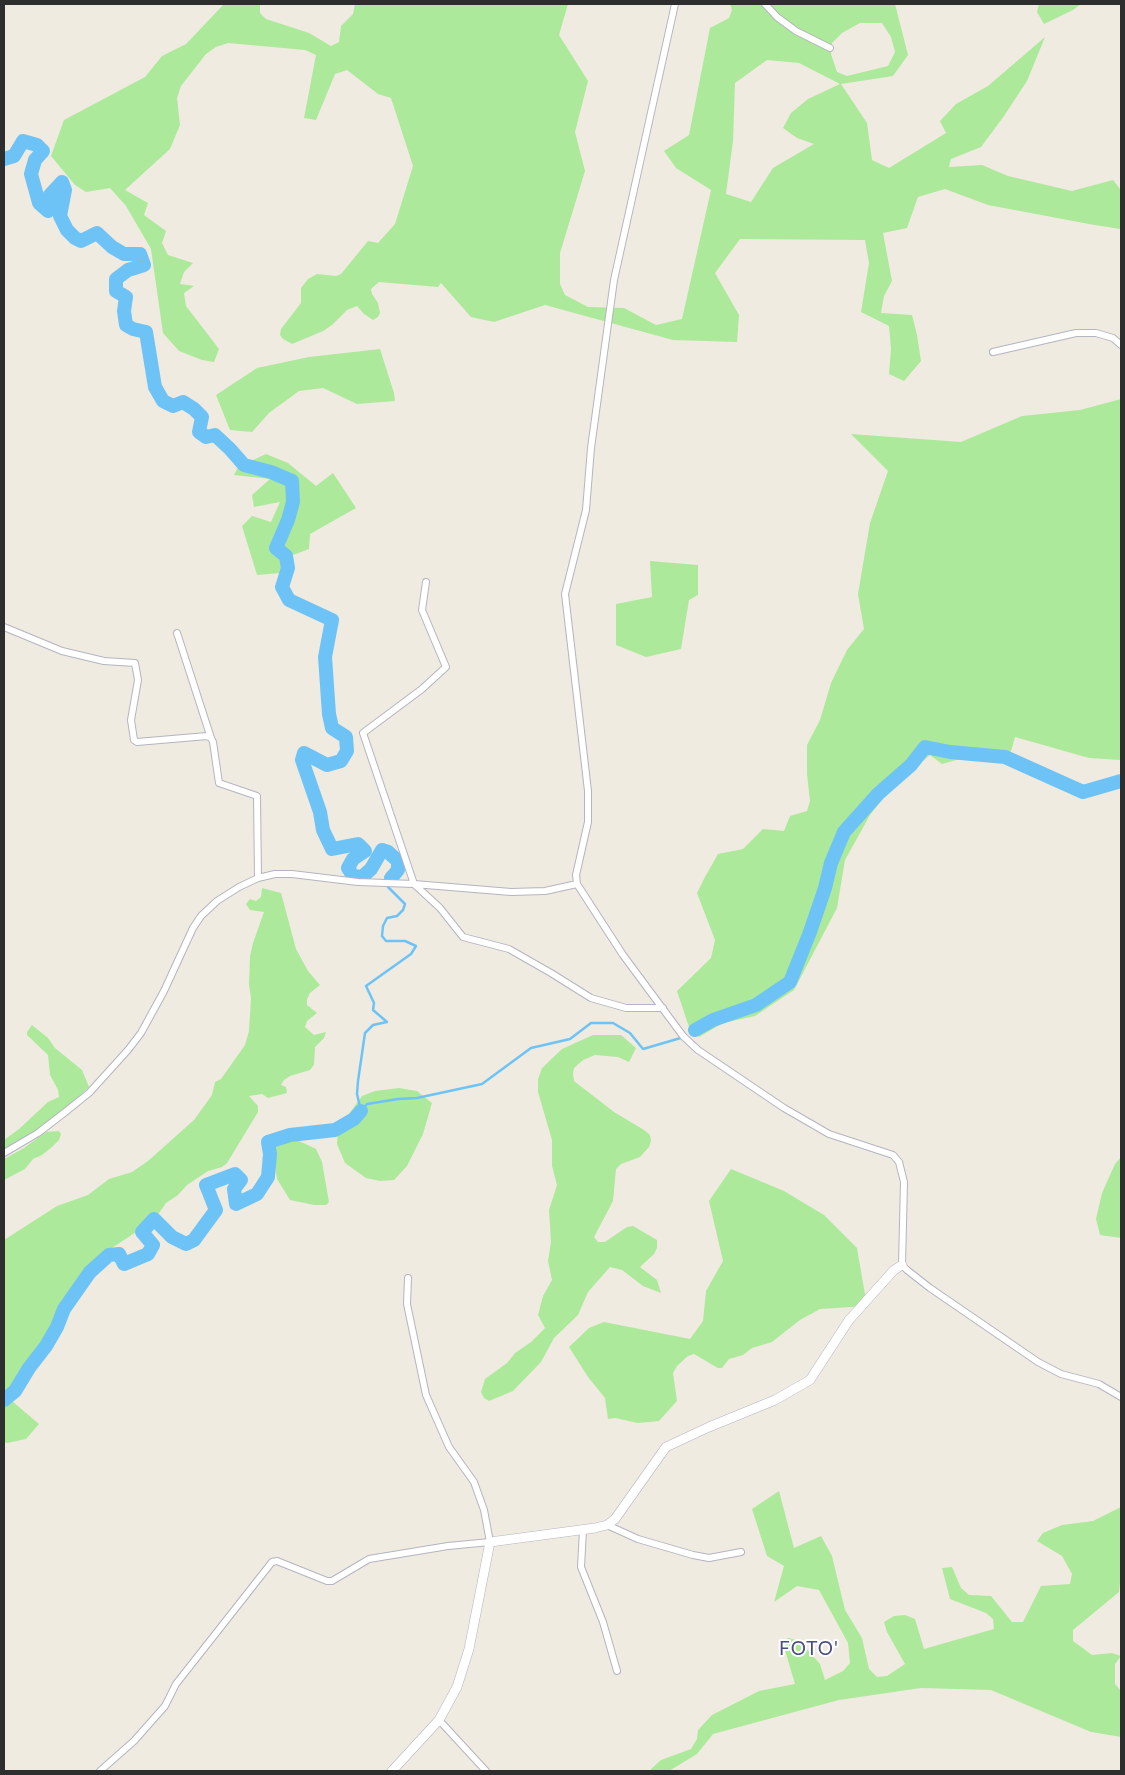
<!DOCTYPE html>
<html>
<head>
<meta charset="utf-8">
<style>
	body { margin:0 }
	#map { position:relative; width:1125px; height:1775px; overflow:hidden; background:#f0ebe0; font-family:Lato,sans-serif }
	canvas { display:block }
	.frame { position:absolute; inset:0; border:5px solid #2e2e2e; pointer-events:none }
</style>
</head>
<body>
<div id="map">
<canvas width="1125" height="1775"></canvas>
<div class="frame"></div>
</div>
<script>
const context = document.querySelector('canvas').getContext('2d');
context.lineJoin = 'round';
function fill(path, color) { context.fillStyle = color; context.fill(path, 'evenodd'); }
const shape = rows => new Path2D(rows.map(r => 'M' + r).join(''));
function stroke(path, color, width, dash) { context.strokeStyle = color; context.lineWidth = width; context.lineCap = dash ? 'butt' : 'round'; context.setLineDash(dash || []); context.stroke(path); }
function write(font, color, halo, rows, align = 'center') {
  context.font = font + ' Lato,sans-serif'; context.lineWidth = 4; context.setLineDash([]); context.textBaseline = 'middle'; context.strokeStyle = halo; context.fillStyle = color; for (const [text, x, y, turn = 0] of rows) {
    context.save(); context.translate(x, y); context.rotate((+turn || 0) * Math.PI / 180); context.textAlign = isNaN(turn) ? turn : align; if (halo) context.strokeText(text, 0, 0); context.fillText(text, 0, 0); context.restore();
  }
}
fill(shape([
	[224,4,260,4,260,13,266,19,309,33,331,46,339,42,341,26,353,14,355,4,568,4,559,35,588,81,575,132,585,171,560,253,560,284,565,295,588,307,624,308,656,325,682,319,711,190,676,168,664,151,689,135,710,28,729,18,732,10,730,4,895,4,908,55,893,76,841,84,867,123,872,160,889,168,946,133,940,121,956,104,988,86,1045,37,1027,81,1004,116,981,147,951,159,949,167,982,165,1008,176,1072,191,1113,180,1121,190,1121,227,1120,229,1089,224,988,205,945,189,918,197,907,228,883,233,892,281,884,296,881,313,912,315,917,335,921,361,904,381,889,374,891,349,889,326,861,312,869,263,865,240,740,239,715,273,739,315,737,342,673,340,545,305,494,322,471,317,441,283,438,287,379,282,371,289,372,294,378,303,380,313,378,317,373,320,364,314,357,306,347,310,332,325,323,331,292,344,283,339,280,335,281,329,301,303,301,288,308,279,317,274,336,276,341,274,368,241,378,243,395,224,413,166,391,98,378,94,347,70,335,74,316,120,304,118,316,55,305,50,228,43,216,47,206,54,181,86,177,98,180,125,170,149,125,190,148,203,144,215,166,231,162,243,168,255,193,263,184,272,180,284,194,286,184,293,186,306,219,349,214,362,202,360,179,351,163,333,151,249,126,206,110,188,86,192,75,185,51,156,64,120,145,77,162,56,186,44],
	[860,23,882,23,891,37,895,52,888,66,847,76,837,72,831,54,832,43,842,33],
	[767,60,799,63,840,84,808,99,791,113,783,128,797,138,814,144,773,168,751,202,726,194,733,141,735,83],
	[1039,4,1081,4,1073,10,1044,24,1037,12],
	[380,349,394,393,395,401,357,404,323,388,299,391,269,413,252,432,230,430,216,395,257,368,309,357],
	[1121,399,1121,760,1089,758,1015,737,1011,751,997,762,960,759,942,764,930,755,892,787,870,815,845,860,837,908,794,990,755,1016,723,1023,699,1037,689,1027,677,991,711,958,715,940,697,893,705,877,718,854,743,849,763,829,784,831,790,816,807,811,810,801,807,774,807,745,820,720,831,683,847,650,864,629,858,594,870,523,888,471,851,434,961,442,1022,416,1080,410],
	[266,454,288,463,316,486,333,473,356,508,310,534,309,549,293,555,292,572,257,575,242,526,252,516,271,522,280,502,254,507,252,495,270,479,234,475,238,467],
	[650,561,698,565,698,595,689,600,681,649,646,657,616,645,616,604,652,597],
	[262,888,281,893,296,949,308,971,320,985,310,993,307,999,307,1005,317,1013,307,1021,305,1027,314,1035,326,1032,324,1038,315,1047,314,1065,310,1070,290,1076,284,1080,281,1085,286,1087,287,1093,268,1098,262,1094,249,1096,258,1106,258,1112,227,1163,222,1167,208,1171,187,1185,178,1195,166,1203,159,1213,139,1230,106,1252,78,1281,48,1336,11,1389,12,1401,39,1424,26,1439,7,1443,4,1442,4,1240,57,1206,88,1195,109,1179,132,1172,148,1161,194,1120,212,1095,215,1082,221,1079,245,1045,249,1031,251,998,249,985,250,956,253,943,264,912,250,910,246,904,250,899,256,901,261,897],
	[32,1025,48,1038,55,1048,82,1070,89,1087,64,1110,45,1124,25,1139,4,1149,4,1140,19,1129,48,1102,59,1097,58,1090,50,1075,48,1055,27,1035,27,1032],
	[593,1035,621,1035,636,1048,629,1062,618,1057,595,1055,583,1060,574,1068,573,1074,574,1081,614,1112,644,1130,650,1135,651,1141,649,1147,640,1157,621,1164,616,1169,613,1201,594,1237,598,1242,605,1242,627,1227,633,1226,657,1240,657,1248,654,1254,640,1267,657,1280,661,1293,643,1286,622,1270,610,1267,588,1292,578,1315,554,1338,541,1362,513,1391,489,1401,484,1398,481,1392,485,1379,507,1363,515,1353,531,1342,545,1328,538,1315,543,1296,552,1280,548,1261,551,1242,549,1210,557,1185,552,1166,552,1140,538,1092,538,1079,542,1068,562,1049],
	[399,1088,417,1091,432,1103,423,1134,407,1166,394,1180,380,1181,366,1178,345,1163,337,1144,338,1129,362,1096,375,1091],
	[59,1131,61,1134,59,1140,52,1147,42,1155,33,1159,25,1169,4,1180,4,1159,24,1148,46,1132],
	[297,1140,316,1149,322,1162,329,1202,326,1205,314,1205,290,1200,277,1179,273,1148,276,1143],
	[1121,1157,1121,1238,1100,1235,1096,1219,1102,1193,1115,1164],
	[731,1169,784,1191,824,1215,857,1248,867,1306,820,1309,800,1320,772,1342,752,1348,743,1355,729,1359,722,1368,718,1368,694,1354,688,1356,677,1366,673,1373,677,1401,659,1421,638,1423,615,1418,608,1419,605,1398,588,1377,569,1347,589,1328,604,1322,690,1339,703,1321,706,1291,723,1261,709,1201],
	[779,1491,794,1548,821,1536,832,1556,845,1610,862,1638,869,1669,877,1677,887,1676,905,1664,887,1632,884,1622,894,1616,905,1615,915,1619,924,1649,994,1629,993,1619,986,1613,950,1599,942,1568,952,1567,961,1588,969,1595,991,1596,1012,1622,1023,1622,1041,1586,1070,1584,1072,1574,1062,1556,1037,1541,1043,1533,1062,1525,1093,1521,1121,1507,1121,1573,1119,1592,1073,1630,1073,1641,1092,1655,1112,1653,1121,1656,1115,1664,1115,1684,1121,1691,1121,1737,1091,1732,991,1690,921,1688,839,1700,713,1734,697,1754,669,1771,649,1771,661,1760,691,1749,697,1739,698,1730,712,1715,759,1691,795,1684,782,1640,789,1638,801,1642,820,1664,825,1680,843,1671,850,1663,848,1643,819,1590,797,1586,774,1602,784,1566,767,1556,752,1509]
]), '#ace99a');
stroke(shape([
	[361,1111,367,1104,398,1099,417,1098,482,1084,531,1048,570,1039,591,1023,613,1023,630,1033,643,1049,684,1037],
	[361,1111,357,1094,358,1081,365,1033,373,1025,387,1022,373,1010,374,1003,366,986,411,954,416,946,405,941,386,941,382,936,383,926,387,918,397,916,403,910,405,904,388,887]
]), '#6ec3f6', 2.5);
stroke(shape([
	[4,159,14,156,23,141,37,145,43,151,35,160,31,174,39,203,48,211,50,195,62,182,65,190,60,216,67,230,75,238,81,241,97,233,112,247,124,254,140,254,144,265,128,270,116,279,116,291,126,297,124,311,126,325,133,329,146,332,155,387,163,401,173,406,183,402,194,409,202,417,199,432,206,437,215,435,230,449,244,465,271,472,292,481,293,502,288,520,276,548,286,556,288,568,282,587,289,600,332,620,325,657,329,714,332,728,346,737,347,751,341,761,327,765,304,753,302,760,320,812,323,830,332,849,358,844,365,851,353,859,348,868,353,876,362,877,371,869,382,850,388,852,398,861,398,870,391,878],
	[695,1030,713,1020,756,1005,790,982,810,932,825,888,831,863,844,832,878,794,911,765,925,747,950,752,1005,757,1083,792,1121,781],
	[4,1400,15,1391,29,1368,46,1346,57,1327,64,1309,90,1272,109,1255,119,1254,124,1264,148,1254,153,1245,142,1232,154,1219,172,1237,186,1244,194,1240,216,1210,206,1185,235,1174,241,1180,234,1189,236,1204,257,1194,268,1177,270,1154,268,1142,290,1135,335,1130,354,1119,361,1111]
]), '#6ec3f6', 14);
const street = shape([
	[675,4,614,280,591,448,586,510,565,594,588,791,588,822,576,875,577,884,623,955,683,1036,698,1050,784,1108,829,1134,893,1155,899,1162,904,1182,902,1265,907,1270,930,1288,1038,1362,1061,1374,1099,1384,1121,1397],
	[765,4,777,17,796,31,830,48],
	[993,352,1076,333,1096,333,1113,338,1121,345],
	[426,582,422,610,446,667,422,689,363,733,414,884,440,908,463,937,509,949,551,973,591,998,626,1008,663,1008],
	[4,627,62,651,104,661,135,663,138,680,131,720,134,740,137,742,207,736,211,738,213,742,219,783,257,796,258,878],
	[177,633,211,738],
	[4,1153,38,1133,64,1113,89,1093,128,1050,141,1033,164,991,193,928,201,916,217,901,239,887,258,878,275,874,292,874,358,882,414,884,511,892,545,891,577,884],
	[607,1525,638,1539,693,1555,709,1558,741,1552],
	[583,1530,581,1567,603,1622,617,1671],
	[439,1720,486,1771],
	[100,1771,134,1741,165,1706,176,1684,272,1562,277,1561,327,1581,332,1581,369,1559,448,1546,490,1542,484,1510,474,1482,449,1447,426,1395,407,1304,408,1278]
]);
const secondary = shape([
	[392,1771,439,1720,457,1687,469,1649,490,1542,595,1528,607,1525,615,1519,666,1447,709,1427,775,1400,810,1380,849,1320,894,1270,902,1265]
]);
stroke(street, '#b4b4c2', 8);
stroke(secondary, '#b4b4c2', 10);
stroke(street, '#fff', 6);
stroke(secondary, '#fff', 9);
context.letterSpacing = '1px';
write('19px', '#4a4e82', '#fff', [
	["FOTO'",809,1649]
]);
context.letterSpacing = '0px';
</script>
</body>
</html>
